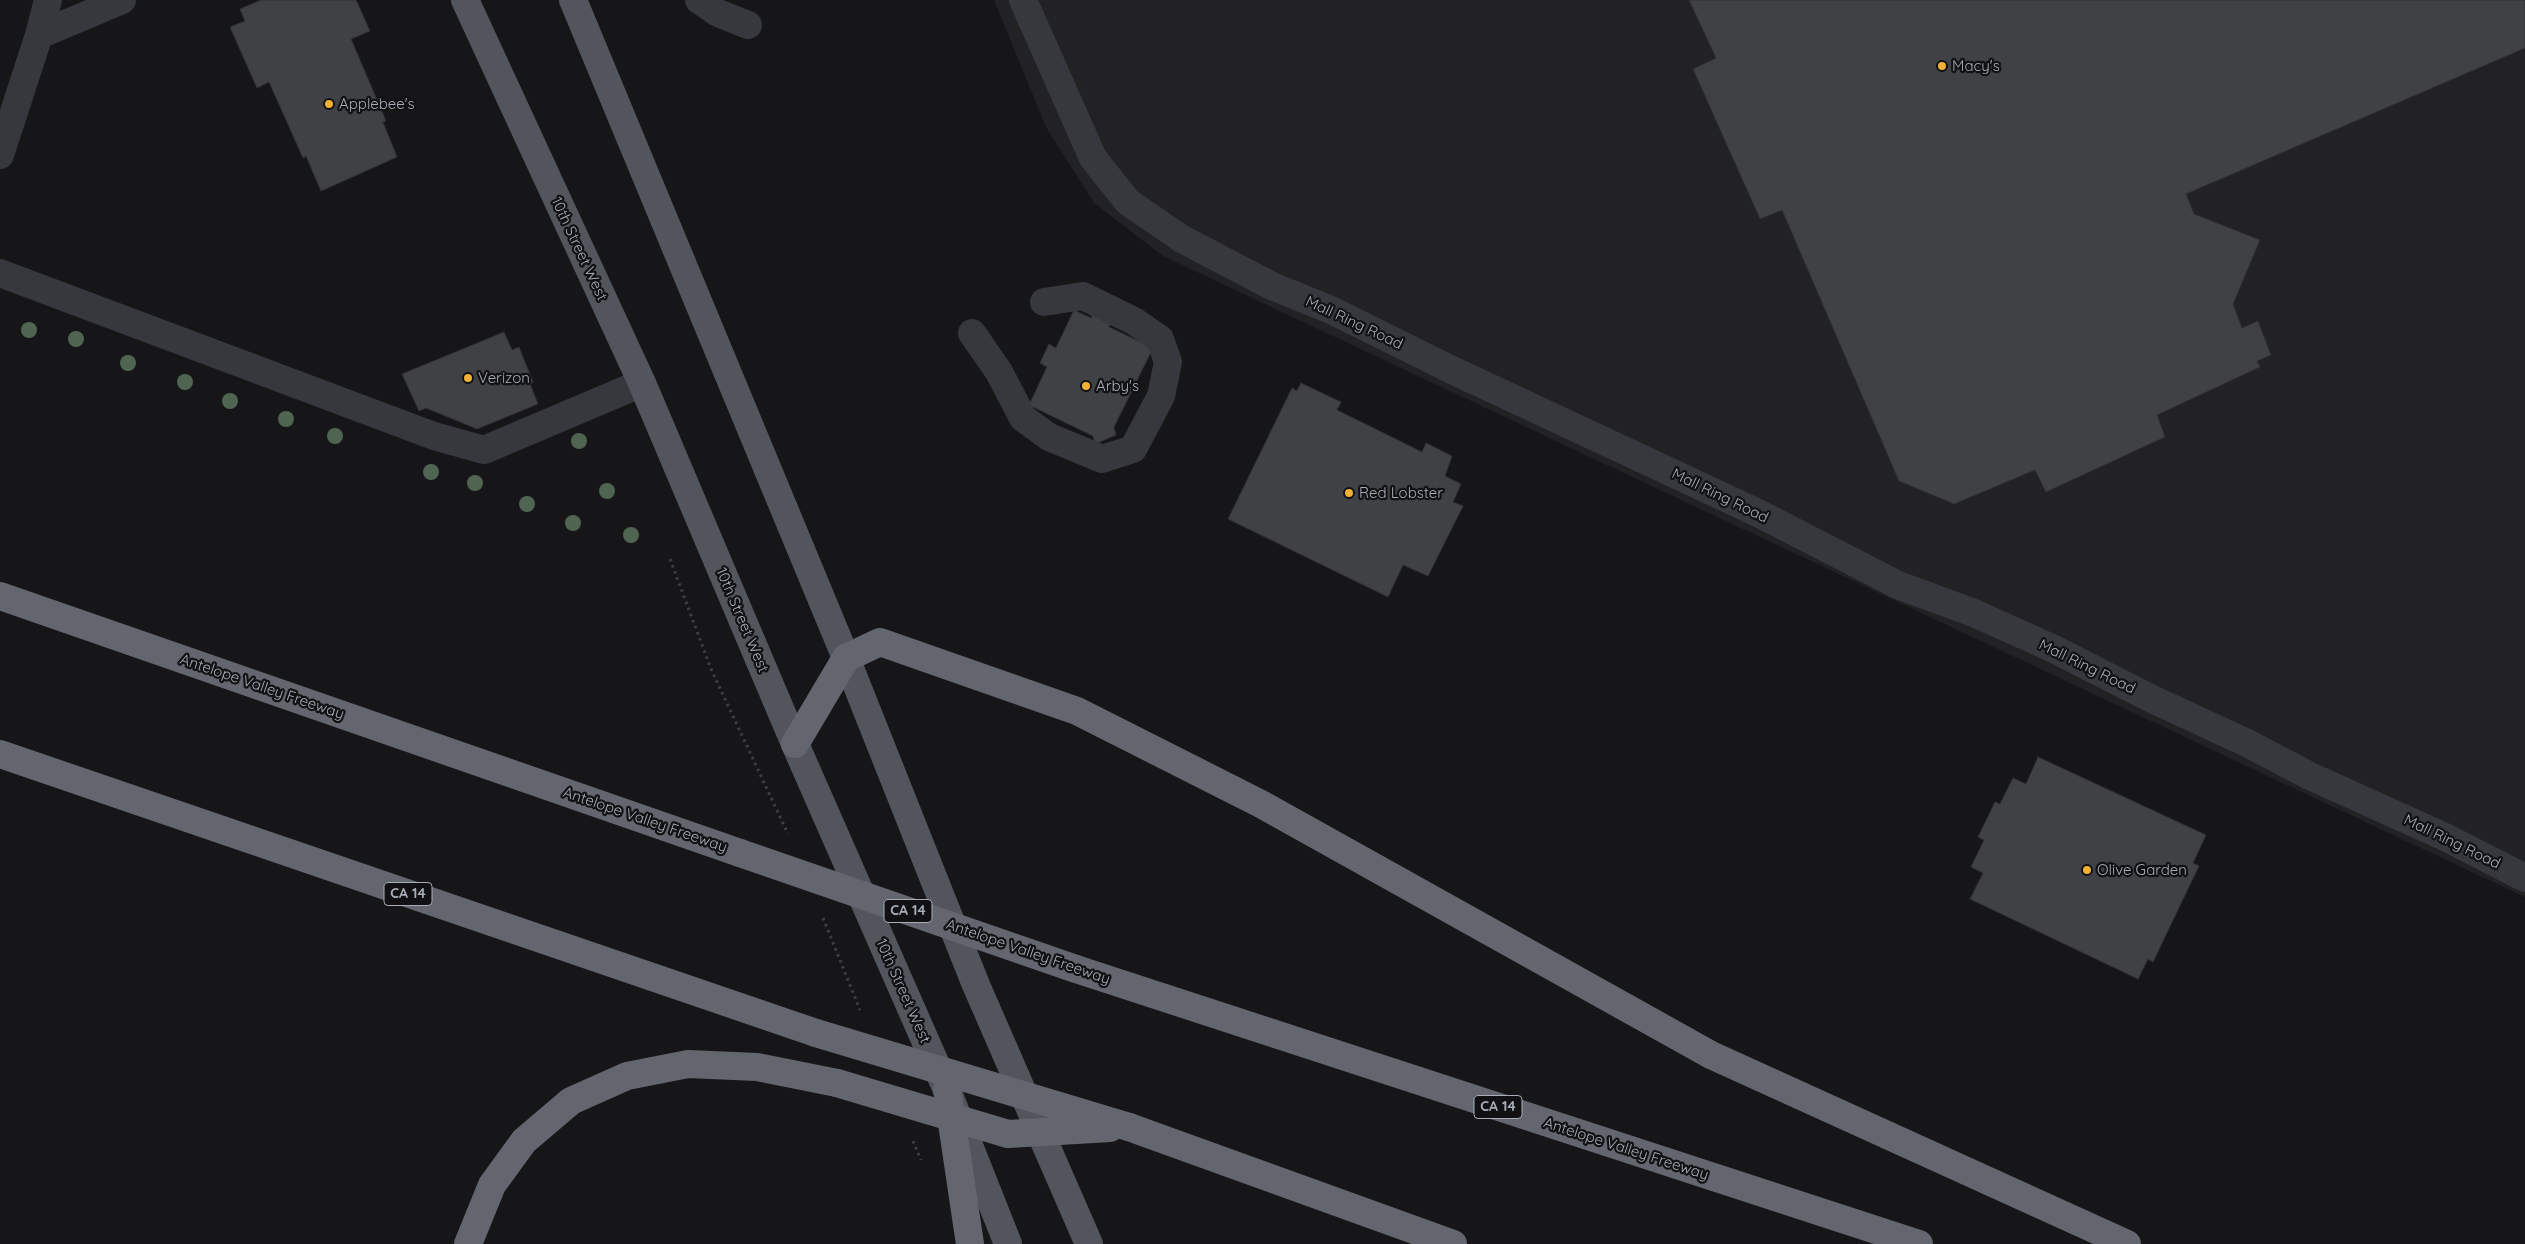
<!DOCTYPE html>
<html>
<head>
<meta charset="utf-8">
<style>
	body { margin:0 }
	canvas { display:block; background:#161618 }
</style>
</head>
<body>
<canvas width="2525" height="1244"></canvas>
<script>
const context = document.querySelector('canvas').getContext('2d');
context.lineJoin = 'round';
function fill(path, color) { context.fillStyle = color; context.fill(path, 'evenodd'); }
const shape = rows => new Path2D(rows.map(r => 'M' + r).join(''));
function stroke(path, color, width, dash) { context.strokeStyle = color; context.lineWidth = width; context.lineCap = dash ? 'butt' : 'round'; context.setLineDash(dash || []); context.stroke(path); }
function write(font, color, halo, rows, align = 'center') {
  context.font = font + ' Quicksand,sans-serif'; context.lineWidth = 4.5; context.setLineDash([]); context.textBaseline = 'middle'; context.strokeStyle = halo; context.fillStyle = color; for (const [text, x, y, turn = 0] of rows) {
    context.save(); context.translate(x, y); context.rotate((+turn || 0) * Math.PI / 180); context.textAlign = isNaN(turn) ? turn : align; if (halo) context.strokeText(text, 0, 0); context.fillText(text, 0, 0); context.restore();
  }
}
fill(shape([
	[994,0,2525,0,2525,897,1163,256,1094,203,1046,127]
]), '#222225');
const building = shape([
	[261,0,356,0,370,31,351,39,386,121,383,122,397,157,321,191,306,156,303,158,269,82,257,88,230,27,245,21,240,9,261,0],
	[1689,0,2525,0,2525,48,2186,194,2194,214,2260,240,2233,304,2242,328,2258,321,2271,355,2257,361,2260,367,2157,415,2165,437,2046,492,2035,470,1954,504,1899,481,1782,210,1760,219,1693,69,1716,58,1689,0],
	[1095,309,1114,317,1109,327,1153,348,1114,427,1116,435,1095,444,1093,436,1029,405,1047,367,1040,363,1049,344,1056,348,1074,310,1091,318,1095,309],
	[504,332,512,350,519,347,533,382,530,384,538,404,477,429,426,408,419,411,402,374,504,332],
	[1301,383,1341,402,1337,410,1422,452,1426,443,1452,456,1445,476,1461,484,1453,502,1463,506,1428,576,1403,565,1388,597,1228,519,1292,388,1297,391,1301,383],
	[2038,757,2206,835,2193,863,2199,866,2153,962,2148,959,2138,979,1970,899,1983,873,1971,867,1984,840,1978,837,1995,802,2000,804,2013,778,2026,784,2038,757]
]);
fill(building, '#404145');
stroke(building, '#303034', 1);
stroke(shape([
	[670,559,711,669,788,834],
	[823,918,860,1010],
	[913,1141,921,1160]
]), '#3d3f44', 3, [2.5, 4]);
stroke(shape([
	[699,0,718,13,748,25],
	[1023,0,1093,158,1128,202,1182,239,1272,286,1331,310,1452,370,1758,513,1898,585,1974,613,2054,649,2152,699,2247,743,2310,776,2445,837,2525,878],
	[39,35,48,0],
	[0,155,39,35,122,0],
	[0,273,434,436,484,450,642,383],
	[972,333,999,372,1023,418,1049,437,1102,459,1133,449,1161,396,1168,362,1160,339,1134,321,1083,296,1044,302]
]), '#37383d', 28);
stroke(shape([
	[465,0,642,383,795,744,947,1090,1008,1244],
	[573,0,846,658,976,985,1089,1244]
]), '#53555c', 28);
stroke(shape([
	[0,596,740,853],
	[795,744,846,658,880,642,1077,711,1261,804,1711,1055,2127,1244],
	[0,754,816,1033],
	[1076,969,1919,1244],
	[947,1090,970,1244],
	[1129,1127,1453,1244],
	[468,1244,492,1185,524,1141,571,1101,627,1076,688,1064,757,1067,837,1083]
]), '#63666e', 28);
stroke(shape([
	[740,853,1076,969],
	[816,1033,1129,1127],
	[837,1083,1008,1134,1110,1128]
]), '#63666e', 28);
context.fillStyle = '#506452';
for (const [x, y] of [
	[29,330],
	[76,339],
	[128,363],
	[185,382],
	[230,401],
	[286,419],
	[335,436],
	[579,441],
	[431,472],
	[475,483],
	[607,491],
	[527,504],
	[573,523],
	[631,535]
]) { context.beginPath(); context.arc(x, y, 8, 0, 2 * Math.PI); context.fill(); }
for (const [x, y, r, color] of [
	[1942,66,5,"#f2b134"],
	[329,104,5,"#f2b134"],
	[468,378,5,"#f2b134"],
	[1086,386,5,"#f2b134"],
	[1349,493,5,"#f2b134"],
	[2087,870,5,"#f2b134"]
]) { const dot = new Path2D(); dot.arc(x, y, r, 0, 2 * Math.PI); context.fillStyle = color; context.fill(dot); stroke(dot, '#111113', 2); }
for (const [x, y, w] of [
	[408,894,48],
	[908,911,48],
	[1498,1107,48]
]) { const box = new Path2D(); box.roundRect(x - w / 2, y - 11.5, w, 23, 4); context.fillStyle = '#111113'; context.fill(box); stroke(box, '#a8adb8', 1); }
write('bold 14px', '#a8adb8', null, [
	["CA 14",408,894],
	["CA 14",908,911],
	["CA 14",1498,1107]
]);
write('15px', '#a8adb8', '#111113', [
	["Macy's",1952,66],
	["Applebee's",339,104],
	["Verizon",478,378],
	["Arby's",1096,386],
	["Red Lobster",1359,493],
	["Olive Garden",2097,870]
], 'left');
write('15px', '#a8adb8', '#111113', [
	["10th Street West",579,249,65],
	["Mall Ring Road",1354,323,25],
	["Mall Ring Road",1720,496,26],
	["10th Street West",742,620,67],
	["Mall Ring Road",2087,667,26],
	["Antelope Valley Freeway",262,687,19],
	["Antelope Valley Freeway",645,820,19],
	["Mall Ring Road",2452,842,26],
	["Antelope Valley Freeway",1028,952,19],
	["10th Street West",903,991,66],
	["Antelope Valley Freeway",1626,1149,18]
]);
</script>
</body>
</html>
